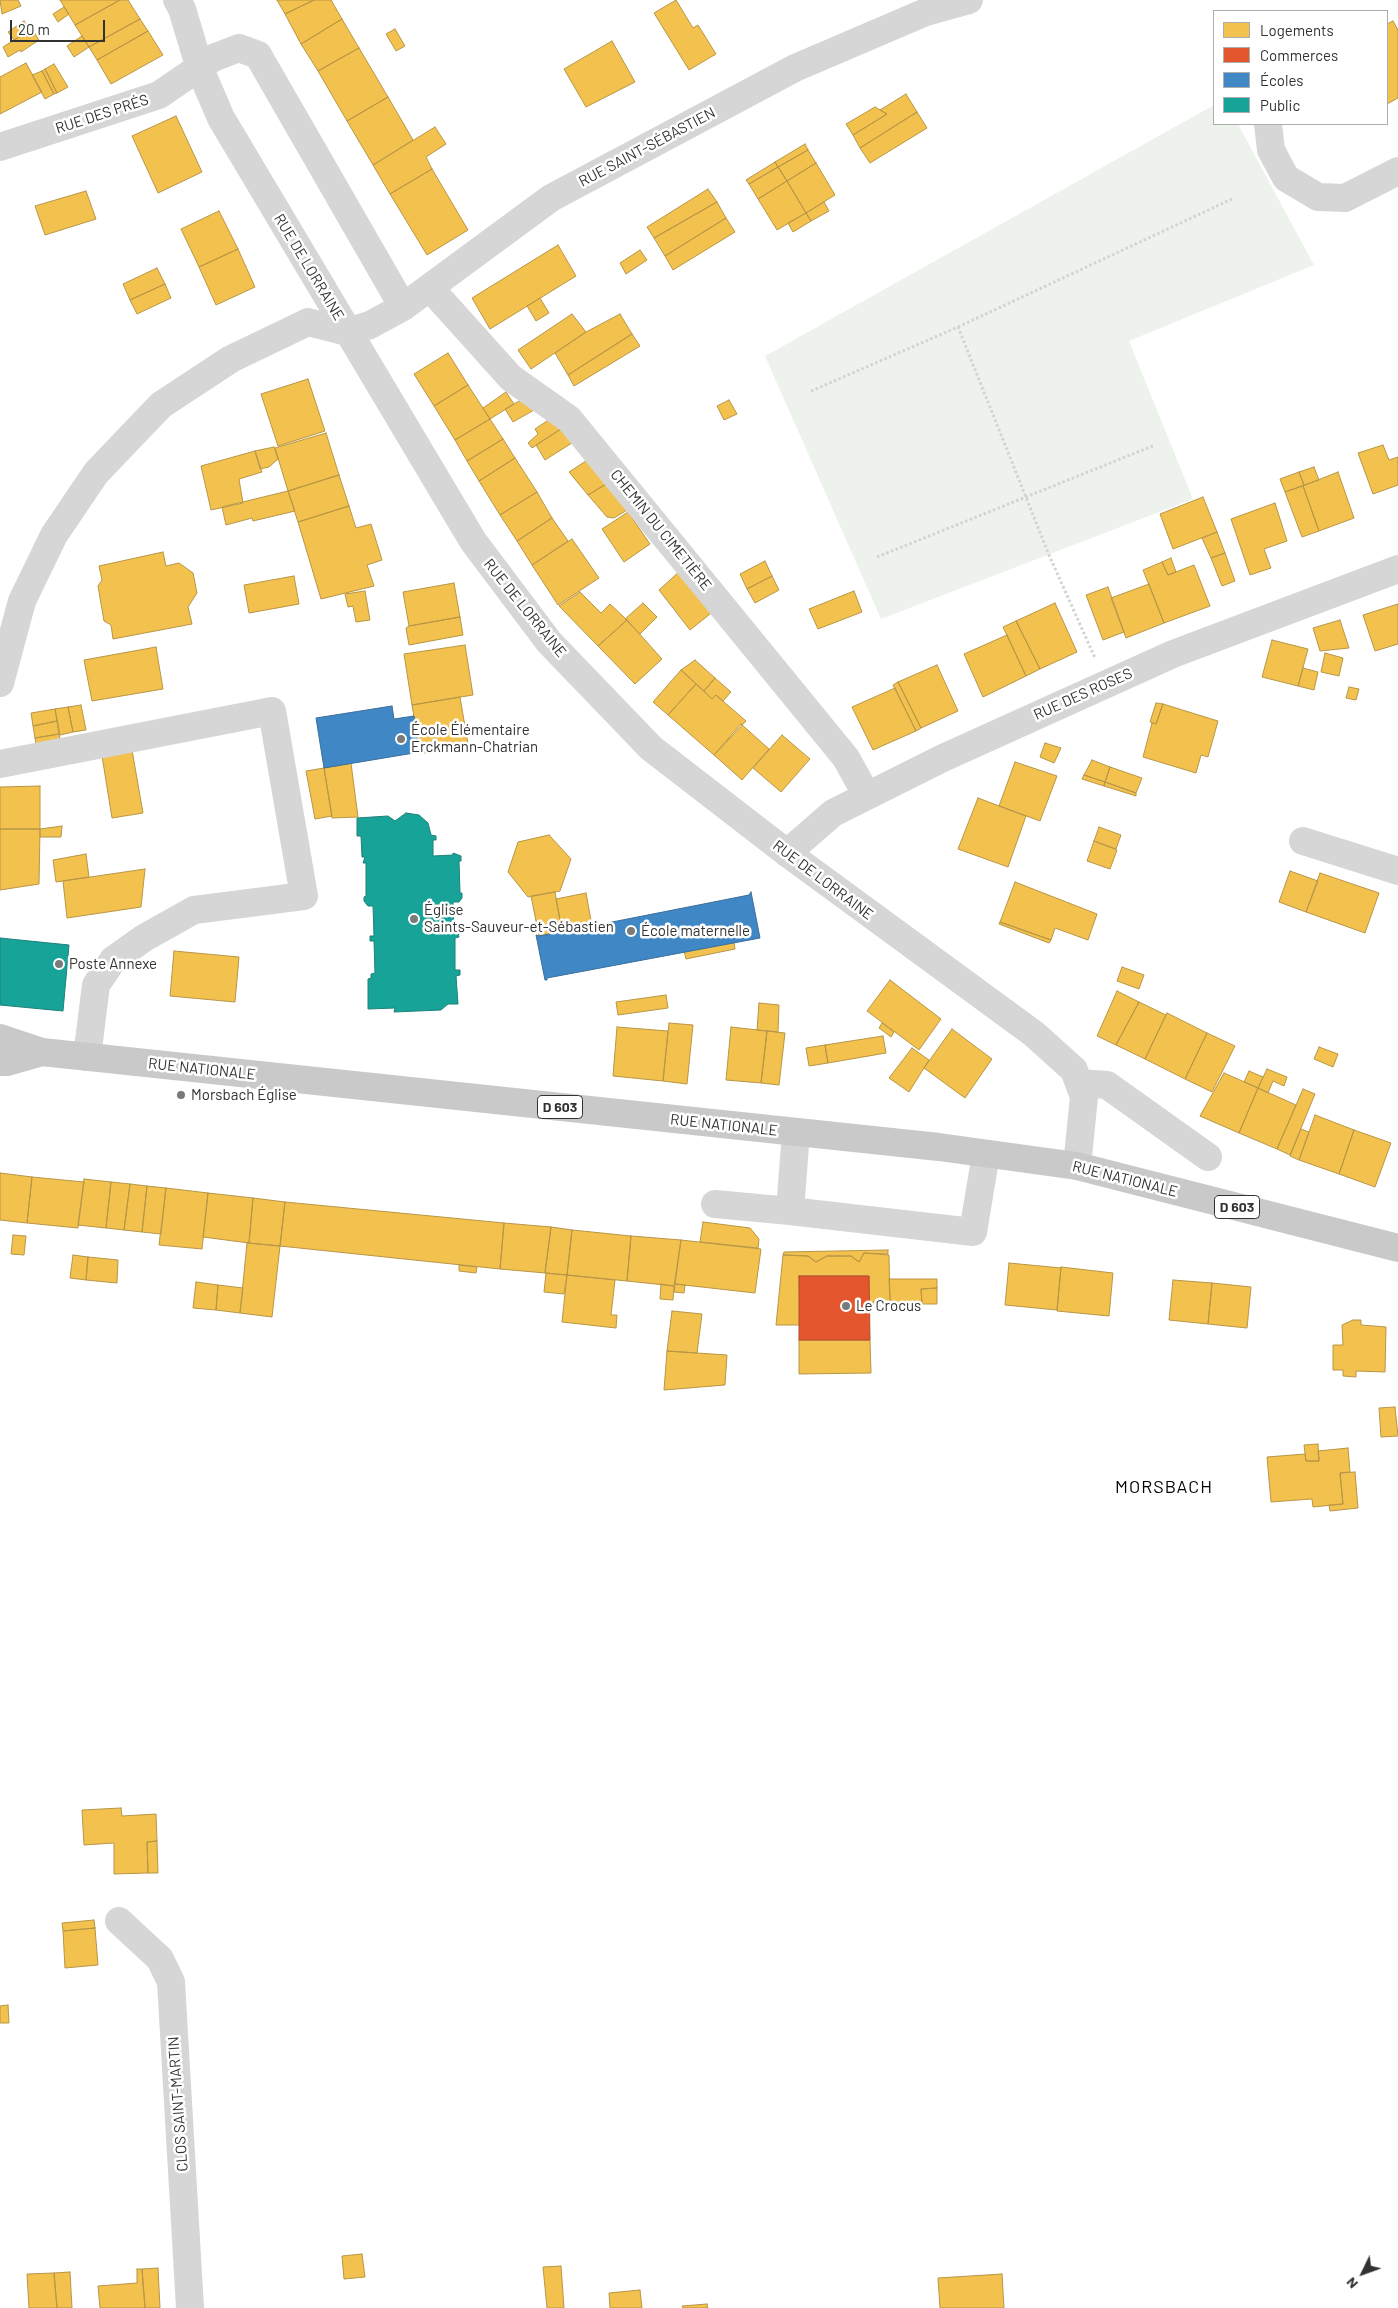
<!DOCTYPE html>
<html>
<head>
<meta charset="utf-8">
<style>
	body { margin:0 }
	#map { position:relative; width:1398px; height:2308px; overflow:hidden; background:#fff; font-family:Barlow,sans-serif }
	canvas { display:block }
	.legend { position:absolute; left:1213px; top:10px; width:175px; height:115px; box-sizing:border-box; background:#fff; border:1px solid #adadad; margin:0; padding:6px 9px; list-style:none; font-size:15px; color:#323232 }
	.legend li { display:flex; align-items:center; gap:10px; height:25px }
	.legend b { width:25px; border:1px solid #adadad }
	.north { position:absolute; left:1338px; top:2248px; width:50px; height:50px; -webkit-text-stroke:4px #fff; paint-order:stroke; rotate:228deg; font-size:14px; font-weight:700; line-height:20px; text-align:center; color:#323232 }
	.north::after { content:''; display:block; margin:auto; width:18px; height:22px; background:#323232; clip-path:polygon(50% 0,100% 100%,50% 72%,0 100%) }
	.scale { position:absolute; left:10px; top:20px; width:95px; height:22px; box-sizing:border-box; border:2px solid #323232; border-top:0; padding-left:6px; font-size:15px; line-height:18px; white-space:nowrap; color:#323232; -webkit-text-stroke:4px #fff; paint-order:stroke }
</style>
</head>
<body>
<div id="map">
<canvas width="1398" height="2308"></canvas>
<ul class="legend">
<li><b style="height:14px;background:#f2c14e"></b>Logements</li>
<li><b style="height:14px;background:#e4572e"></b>Commerces</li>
<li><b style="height:14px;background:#3f88c5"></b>Écoles</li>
<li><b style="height:14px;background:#17a398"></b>Public</li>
</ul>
<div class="north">N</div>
<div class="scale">20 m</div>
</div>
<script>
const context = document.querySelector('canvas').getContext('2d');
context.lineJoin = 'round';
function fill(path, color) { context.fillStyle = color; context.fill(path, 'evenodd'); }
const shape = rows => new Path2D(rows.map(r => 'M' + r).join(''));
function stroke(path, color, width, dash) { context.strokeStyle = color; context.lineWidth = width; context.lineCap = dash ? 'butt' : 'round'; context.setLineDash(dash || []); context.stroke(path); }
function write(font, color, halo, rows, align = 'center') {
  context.font = font + ' Barlow,sans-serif'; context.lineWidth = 5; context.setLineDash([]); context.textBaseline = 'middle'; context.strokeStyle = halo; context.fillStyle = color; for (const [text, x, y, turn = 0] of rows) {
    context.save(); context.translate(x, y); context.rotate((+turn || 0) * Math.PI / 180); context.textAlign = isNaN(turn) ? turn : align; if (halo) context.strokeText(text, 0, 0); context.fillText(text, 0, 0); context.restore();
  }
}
fill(shape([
	[1214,105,1214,124,1238,124,1314,265,1129,341,1193,499,881,619,765,356]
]), '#eef2ec');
const homes = shape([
	[0,0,18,0,21,6,2,14,0,0],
	[60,0,120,0,75,25,60,0],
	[120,0,128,0,140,19,89,47,75,25,120,0],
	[277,0,314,0,285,14,277,0],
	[314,0,331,0,342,19,301,44,285,14,314,0],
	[676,0,693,28,698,25,716,54,689,70,654,13,676,0],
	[64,7,69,14,58,22,53,14,64,7],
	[140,19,148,31,97,60,89,47,140,19],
	[342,19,359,48,318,71,301,44,342,19],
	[24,21,30,30,14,40,8,32,24,21],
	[1393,21,1398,30,1398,98,1387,104,1387,24,1393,21],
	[32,29,39,40,21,52,20,50,8,57,3,47,32,29],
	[395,29,405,46,396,51,386,34,395,29],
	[148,31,163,55,111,84,97,60,148,31],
	[82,36,89,47,74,57,67,46,82,36],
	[612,41,635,82,586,107,564,69,612,41],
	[359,48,388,97,347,121,318,71,359,48],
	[26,63,42,92,0,114,0,77,26,63],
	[54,64,68,87,57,93,45,69,54,64],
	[45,69,57,93,54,94,42,71,45,69],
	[42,71,54,94,45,99,32,75,42,71],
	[906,94,917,112,860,148,853,135,887,114,880,110,906,94],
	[388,97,413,140,373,165,347,121,388,97],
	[875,107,887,114,853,135,846,124,875,107],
	[917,112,927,128,870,163,860,148,917,112],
	[176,116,202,172,158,193,132,136,176,116],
	[435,127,446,144,426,157,432,169,390,194,373,165,435,127],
	[805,144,808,150,778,167,775,162,805,144],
	[808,150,816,163,787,181,778,167,808,150],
	[775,162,778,167,749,184,746,180,775,162],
	[816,163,835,195,806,213,787,181,816,163],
	[778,167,787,181,758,199,749,184,778,167],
	[432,169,468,230,427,255,390,194,432,169],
	[787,181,806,213,777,230,758,199,787,181],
	[708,189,717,202,654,238,647,227,708,189],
	[86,191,96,219,45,235,35,206,86,191],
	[717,202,726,218,665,256,654,238,717,202],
	[824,202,829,211,811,221,806,213,824,202],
	[219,211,238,249,199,267,181,229,219,211],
	[806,213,811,221,793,232,788,223,806,213],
	[726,218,735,232,673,270,665,256,726,218],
	[558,245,576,276,490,329,472,298,558,245],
	[238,249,255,287,216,305,199,267,238,249],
	[640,250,647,260,626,274,620,263,640,250],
	[157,268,165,284,130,300,123,284,157,268],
	[165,284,171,298,137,314,130,300,165,284],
	[540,298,549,313,536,321,527,306,540,298],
	[572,314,586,332,531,369,518,350,572,314],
	[620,314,632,334,568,375,555,353,586,332,620,314],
	[632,334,640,346,574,386,568,375,632,334],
	[448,353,468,385,434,406,414,374,448,353],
	[308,379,325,431,278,446,261,394,308,379],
	[468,385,490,419,455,440,434,406,468,385],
	[506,392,514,404,490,419,483,408,506,392],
	[521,400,534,410,513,422,505,409,521,400],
	[729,400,737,414,724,420,717,406,729,400],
	[490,419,503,439,467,461,455,440,490,419],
	[550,419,564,427,532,448,528,443,538,434,535,429,550,419],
	[564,427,575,441,545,460,536,445,564,427],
	[326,433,339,475,288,491,275,448,326,433],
	[503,439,515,458,479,481,467,461,503,439],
	[1383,445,1389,460,1398,457,1398,485,1373,494,1358,453,1383,445],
	[274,447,278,459,269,467,260,469,255,451,274,447],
	[255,451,262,472,239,479,243,503,211,510,201,466,255,451],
	[592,457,611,481,588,495,569,472,592,457],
	[515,458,537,492,500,515,479,481,515,458],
	[1314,467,1319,480,1304,485,1299,472,1314,467],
	[1299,472,1304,485,1285,492,1280,479,1299,472],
	[1338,472,1354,518,1319,531,1303,486,1338,472],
	[339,475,349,506,298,522,288,491,339,475],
	[611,481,632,507,614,518,607,517,588,495,611,481],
	[1303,486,1319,531,1302,537,1285,492,1303,486],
	[288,491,295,511,253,521,252,518,226,525,222,507,288,491],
	[537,492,552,518,517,541,500,515,537,492],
	[1203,497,1217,532,1173,549,1160,514,1203,497],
	[1275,503,1287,541,1264,549,1271,568,1250,575,1231,519,1275,503],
	[349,506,356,528,371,524,382,560,367,565,374,586,321,599,298,522,349,506],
	[628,512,650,544,624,562,602,529,628,512],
	[552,518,568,541,532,565,517,541,552,518],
	[1217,532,1225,553,1211,558,1202,538,1217,532],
	[572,539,599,578,558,605,532,565,572,539],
	[163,552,166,566,179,563,193,573,197,593,188,607,192,624,113,639,111,625,104,621,98,586,102,580,99,566,163,552],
	[1225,553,1235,581,1222,586,1211,558,1225,553],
	[1171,558,1176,572,1168,575,1162,562,1171,558],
	[765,561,772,576,747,589,740,574,765,561],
	[1162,562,1168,575,1194,565,1210,606,1164,623,1143,570,1162,562],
	[682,569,715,610,690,630,659,590,682,569],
	[294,576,299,604,249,613,244,585,294,576],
	[772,576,779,590,755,603,747,589,772,576],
	[454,583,460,617,409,626,403,592,454,583],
	[1149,584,1164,623,1126,638,1111,598,1149,584],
	[1108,587,1124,632,1103,640,1086,595,1108,587],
	[365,591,370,620,356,622,353,606,348,607,345,594,365,591],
	[854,591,862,612,818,629,809,609,854,591],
	[580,592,601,613,610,604,627,620,598,646,559,606,580,592],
	[643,603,657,617,640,634,625,619,643,603],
	[1055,603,1077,652,1040,669,1016,621,1055,603],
	[1398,604,1398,644,1375,651,1363,615,1398,604],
	[460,617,463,635,409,645,406,628,409,626,460,617],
	[627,620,662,659,635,684,598,646,627,620],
	[1340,620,1349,648,1320,651,1313,628,1340,620],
	[1016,621,1040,669,1026,676,1003,627,1016,621],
	[1007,635,1026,676,983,697,964,654,1007,635],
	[1272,640,1308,649,1298,686,1262,677,1272,640],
	[465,645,473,695,412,705,404,654,465,645],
	[156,647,163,689,92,701,84,660,156,647],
	[1325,653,1343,658,1339,676,1321,672,1325,653],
	[695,660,715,678,704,691,681,670,695,660],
	[937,665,958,711,921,728,898,682,937,665],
	[1303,668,1318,672,1314,690,1298,686,1303,668],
	[681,670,696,684,668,715,653,702,681,670],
	[715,678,731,692,723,701,716,695,712,699,704,691,715,678],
	[898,682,921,728,916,731,893,685,898,682],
	[696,684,712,699,716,695,746,721,714,755,668,715,696,684],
	[1349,687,1359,689,1356,700,1346,698,1349,687],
	[895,688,916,731,873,750,852,707,895,688],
	[460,697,468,744,420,754,412,705,460,697],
	[1156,703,1163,704,1156,724,1150,722,1156,703],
	[1163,704,1218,721,1208,757,1201,755,1196,773,1143,757,1152,723,1156,724,1163,704],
	[81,705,86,730,73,732,68,707,81,705],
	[68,707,73,732,60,735,55,709,68,707],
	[55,709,57,721,33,726,31,713,55,709],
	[57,721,59,734,35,738,33,726,57,721],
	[741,724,769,749,742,780,714,755,741,724],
	[59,734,62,746,37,751,35,738,59,734],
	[782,735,810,759,781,792,753,768,782,735],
	[1045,743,1061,748,1054,763,1040,757,1045,743],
	[132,750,143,813,112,818,102,756,132,750],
	[1092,760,1110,767,1105,782,1084,775,1092,760],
	[1015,762,1057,776,1040,821,999,806,1015,762],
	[351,763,358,817,332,818,324,768,351,763],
	[1110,767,1142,778,1136,793,1105,782,1110,767],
	[324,768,332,816,315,819,306,771,324,768],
	[1084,775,1105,782,1104,786,1082,779,1084,775],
	[1105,782,1136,793,1136,796,1104,786,1105,782],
	[40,786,40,829,0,829,0,787,40,786],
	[978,798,1026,816,1008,867,958,849,978,798],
	[62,826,61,837,40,837,40,829,62,826],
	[1099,827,1121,835,1116,849,1094,841,1099,827],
	[0,829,40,829,39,884,0,890,0,829],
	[549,835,571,859,560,891,528,897,508,872,518,842,549,835],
	[1094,841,1117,850,1110,869,1087,861,1094,841],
	[86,854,89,877,56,882,53,860,86,854],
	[145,869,141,907,67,918,63,881,145,869],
	[1290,871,1318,881,1306,912,1279,902,1290,871],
	[1320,873,1379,893,1365,933,1306,912,1320,873],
	[1015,882,1097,914,1088,940,1055,928,1051,940,1000,922,1015,882],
	[555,892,562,931,539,936,531,896,555,892],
	[586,893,592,926,562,931,556,899,586,893],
	[1000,922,1051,940,1049,943,999,924,1000,922],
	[734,942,735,949,686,959,684,951,734,942],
	[174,951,239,957,235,1002,170,996,174,951],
	[1122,967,1144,975,1139,989,1117,981,1122,967],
	[890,980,941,1019,919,1050,867,1011,890,980],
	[1117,991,1139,1002,1116,1045,1097,1036,1117,991],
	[666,995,668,1008,618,1015,616,1002,666,995],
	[1139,1002,1166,1015,1145,1059,1116,1045,1139,1002],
	[759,1003,779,1005,778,1032,757,1030,759,1003],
	[1167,1013,1207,1033,1185,1079,1145,1059,1167,1013],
	[669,1023,693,1025,687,1084,663,1081,669,1023],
	[882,1023,894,1032,891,1037,879,1028,882,1023],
	[617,1027,668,1031,663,1081,613,1076,617,1027],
	[731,1027,767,1031,761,1083,726,1080,731,1027],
	[952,1029,992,1059,965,1098,924,1068,952,1029],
	[767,1031,785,1033,779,1085,761,1083,767,1031],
	[1207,1033,1235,1046,1212,1092,1185,1079,1207,1033],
	[883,1036,886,1053,828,1063,825,1045,883,1036],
	[825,1045,828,1063,809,1066,806,1048,825,1045],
	[1319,1047,1338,1054,1333,1067,1314,1059,1319,1047],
	[912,1048,929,1060,909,1092,889,1078,912,1048],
	[1267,1069,1287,1077,1284,1086,1273,1081,1268,1093,1258,1088,1267,1069],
	[1249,1071,1263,1077,1258,1088,1244,1082,1249,1071],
	[1224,1073,1258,1088,1239,1133,1200,1116,1224,1073],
	[1258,1088,1296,1105,1277,1149,1239,1133,1258,1088],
	[1303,1089,1315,1094,1290,1155,1277,1149,1303,1089],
	[1315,1115,1354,1130,1339,1174,1299,1160,1315,1115],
	[1301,1129,1309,1132,1299,1160,1290,1156,1301,1129],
	[1354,1130,1391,1143,1375,1187,1339,1174,1354,1130],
	[0,1173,32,1177,27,1223,0,1220,0,1173],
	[32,1177,84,1182,78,1228,27,1223,32,1177],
	[84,1179,111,1182,106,1228,78,1225,84,1179],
	[111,1182,130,1184,124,1230,106,1228,111,1182],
	[130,1184,147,1186,142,1232,124,1230,130,1184],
	[147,1186,166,1188,161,1234,142,1232,147,1186],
	[166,1188,208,1193,202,1249,159,1245,166,1188],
	[208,1193,253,1198,249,1243,203,1237,208,1193],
	[253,1198,285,1202,280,1246,249,1243,253,1198],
	[285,1202,504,1223,500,1269,280,1246,285,1202],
	[703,1222,750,1228,759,1239,758,1248,700,1242,703,1222],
	[504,1223,551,1227,545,1273,500,1269,504,1223],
	[551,1227,572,1230,567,1275,545,1273,551,1227],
	[572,1230,631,1236,627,1281,567,1275,572,1230],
	[13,1235,26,1236,24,1255,11,1254,13,1235],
	[631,1236,681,1240,674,1286,627,1281,631,1236],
	[681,1240,761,1249,755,1293,675,1284,681,1240],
	[247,1243,280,1246,272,1317,240,1313,247,1243],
	[888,1250,888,1254,864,1253,859,1262,851,1256,827,1256,816,1262,808,1256,783,1255,784,1252,888,1250],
	[864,1253,889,1255,890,1302,869,1302,869,1276,799,1276,800,1325,776,1325,783,1255,808,1256,816,1262,827,1256,851,1256,859,1262,864,1253],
	[73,1255,88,1257,86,1280,70,1278,73,1255],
	[88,1257,118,1260,117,1283,86,1280,88,1257],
	[1009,1263,1061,1268,1057,1310,1005,1305,1009,1263],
	[459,1265,477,1267,476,1273,459,1271,459,1265],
	[1061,1267,1113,1273,1109,1316,1057,1311,1061,1267],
	[546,1273,567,1275,564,1294,544,1292,546,1273],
	[567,1275,615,1280,611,1315,617,1315,616,1328,562,1322,567,1275],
	[889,1279,937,1279,937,1288,921,1289,922,1304,869,1307,869,1302,890,1302,889,1279],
	[1173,1280,1212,1283,1208,1324,1169,1320,1173,1280],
	[196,1282,218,1285,216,1310,193,1308,196,1282],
	[1212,1283,1251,1287,1247,1328,1208,1324,1212,1283],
	[661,1284,674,1286,673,1300,660,1299,661,1284],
	[675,1284,685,1285,684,1293,674,1292,675,1284],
	[218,1285,243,1288,240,1313,216,1310,218,1285],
	[937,1288,937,1304,922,1304,921,1289,937,1288],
	[672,1311,702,1314,697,1353,667,1351,672,1311],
	[1353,1320,1361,1320,1361,1325,1386,1327,1385,1372,1356,1371,1356,1377,1343,1376,1343,1370,1333,1370,1333,1345,1343,1345,1342,1325,1353,1320],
	[799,1340,870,1340,871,1373,799,1374,799,1340],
	[667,1351,727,1355,725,1385,664,1390,667,1351],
	[1395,1407,1398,1436,1381,1437,1379,1408,1395,1407],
	[1318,1444,1319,1461,1306,1461,1304,1445,1318,1444],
	[1348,1448,1350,1472,1340,1473,1343,1504,1313,1507,1312,1499,1271,1502,1267,1457,1305,1454,1306,1461,1319,1461,1318,1451,1348,1448],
	[1355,1472,1358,1508,1330,1511,1329,1505,1343,1504,1340,1473,1355,1472],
	[121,1808,122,1816,156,1814,157,1841,147,1842,148,1873,114,1874,114,1843,84,1845,82,1810,121,1808],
	[157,1841,158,1873,148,1873,147,1842,157,1841],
	[94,1920,95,1928,63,1931,62,1923,94,1920],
	[95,1928,98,1965,65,1968,63,1931,95,1928],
	[8,2005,9,2023,0,2023,0,2006,8,2005],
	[362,2254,365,2277,344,2279,342,2256,362,2254],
	[561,2266,564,2308,547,2308,543,2267,561,2266],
	[158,2268,160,2308,145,2308,142,2269,158,2268],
	[137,2269,142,2269,145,2308,100,2308,98,2286,137,2283,137,2269],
	[70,2272,72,2308,57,2308,54,2273,70,2272],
	[54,2273,57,2308,29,2308,27,2274,54,2273],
	[1002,2274,1004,2308,940,2308,938,2278,1002,2274],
	[640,2290,642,2308,610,2308,609,2293,640,2290],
	[707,2304,708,2308,683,2308,682,2306,707,2304]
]);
fill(homes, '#f2c14e');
stroke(homes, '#b89646', 1);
const shops = shape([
	[799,1276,869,1276,870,1340,799,1340,799,1276]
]);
fill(shops, '#e4572e');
stroke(shops, '#af4c2f', 1);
const schools = shape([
	[392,706,394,719,414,716,420,752,324,768,316,718,392,706],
	[751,892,760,938,547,978,547,980,545,980,536,935,539,936,592,926,749,895,751,892]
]);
fill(schools, '#3f88c5');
stroke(schools, '#3b6e99', 1);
const public = shape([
	[406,813,419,815,428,823,431,835,436,836,436,840,433,840,433,856,453,855,453,853,461,856,461,861,459,861,460,893,462,893,462,898,459,902,453,902,454,932,458,932,459,937,455,938,455,970,460,970,460,975,456,976,458,1004,448,1004,441,1010,394,1012,395,1008,368,1009,368,979,371,978,371,974,375,973,374,941,370,941,370,936,374,936,373,906,368,906,364,901,364,897,366,896,366,863,363,863,365,857,362,857,361,836,357,836,357,818,388,816,395,821,406,813],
	[0,938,69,945,63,1011,0,1005,0,938]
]);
fill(public, '#17a398');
stroke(public, '#1f8179', 1);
stroke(shape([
	[958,327,1232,199],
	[811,391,958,327,1049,555,1095,658],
	[877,557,1155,445]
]), '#d3d3d3', 3, [2.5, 2.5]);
stroke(shape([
	[177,0,182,9,200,69,221,118,473,541,549,642,651,748,787,853,1034,1034,1074,1070,1084,1097,1077,1166],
	[1268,124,1271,150,1286,178,1318,197,1345,198,1398,171],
	[0,147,159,95,213,58,239,48,258,55,403,307],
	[430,288,511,378,569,419,846,758,867,796],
	[347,332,370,325,403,307,551,198,795,68,926,12,969,0],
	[0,683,22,601,54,535,96,473,161,405,231,359,308,322,347,332],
	[0,764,272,711,304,896,194,910,144,938,113,960,96,985,87,1057],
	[1303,841,1398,871],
	[787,853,833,813,943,758,1173,654,1398,569],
	[1079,1083,1107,1085,1208,1157],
	[715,1204,790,1211,796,1132],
	[790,1211,973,1232,986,1154],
	[119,1921,160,1959,171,1982,190,2308]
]), '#d6d6d6', 28);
stroke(shape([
	[0,1038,42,1052,939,1147,1077,1166,1398,1248],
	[0,1062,7,1062,42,1052]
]), '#c9c9c9', 28);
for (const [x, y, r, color] of [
	[401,739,5,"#7a7a7a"],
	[414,919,5,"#7a7a7a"],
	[631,931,5,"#7a7a7a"],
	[59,964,5,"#7a7a7a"],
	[181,1095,5,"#7a7a7a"],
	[846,1306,5,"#7a7a7a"]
]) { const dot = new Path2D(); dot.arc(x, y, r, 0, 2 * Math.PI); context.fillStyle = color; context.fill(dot); stroke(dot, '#fff', 2); }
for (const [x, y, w] of [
	[560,1107,45],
	[1237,1207,45]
]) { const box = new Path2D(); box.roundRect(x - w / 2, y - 11.5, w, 23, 4); context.fillStyle = '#fff'; context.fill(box); stroke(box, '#323232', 1); }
write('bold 14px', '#323232', null, [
	["D 603",560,1107],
	["D 603",1237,1207]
]);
write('15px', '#323232', '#fff', [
	["RUE DES PRÉS",102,114,-18],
	["RUE SAINT-SÉBASTIEN",647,147,-28],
	["RUE DE LORRAINE",309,267,59],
	["CHEMIN DU CIMETIÈRE",661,530,51],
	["RUE DE LORRAINE",525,608,51],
	["RUE DES ROSES",1083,694,-24],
	["RUE DE LORRAINE",823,880,37],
	["RUE NATIONALE",202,1069,6],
	["RUE NATIONALE",724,1125,6],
	["RUE NATIONALE",1125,1179,14],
	["CLOS SAINT-MARTIN",178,2104,-94]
]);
write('15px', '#323232', '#fff', [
	["École Élémentaire",411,730],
	["Erckmann-Chatrian",411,747],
	["Église",424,910],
	["Saints-Sauveur-et-Sébastien",424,927],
	["École maternelle",641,931],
	["Poste Annexe",69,964],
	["Morsbach Église",191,1095],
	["Le Crocus",856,1306]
], 'left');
context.letterSpacing = '1px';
write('18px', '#000', '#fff', [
	["MORSBACH",1164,1487]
]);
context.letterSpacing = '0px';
</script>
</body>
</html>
